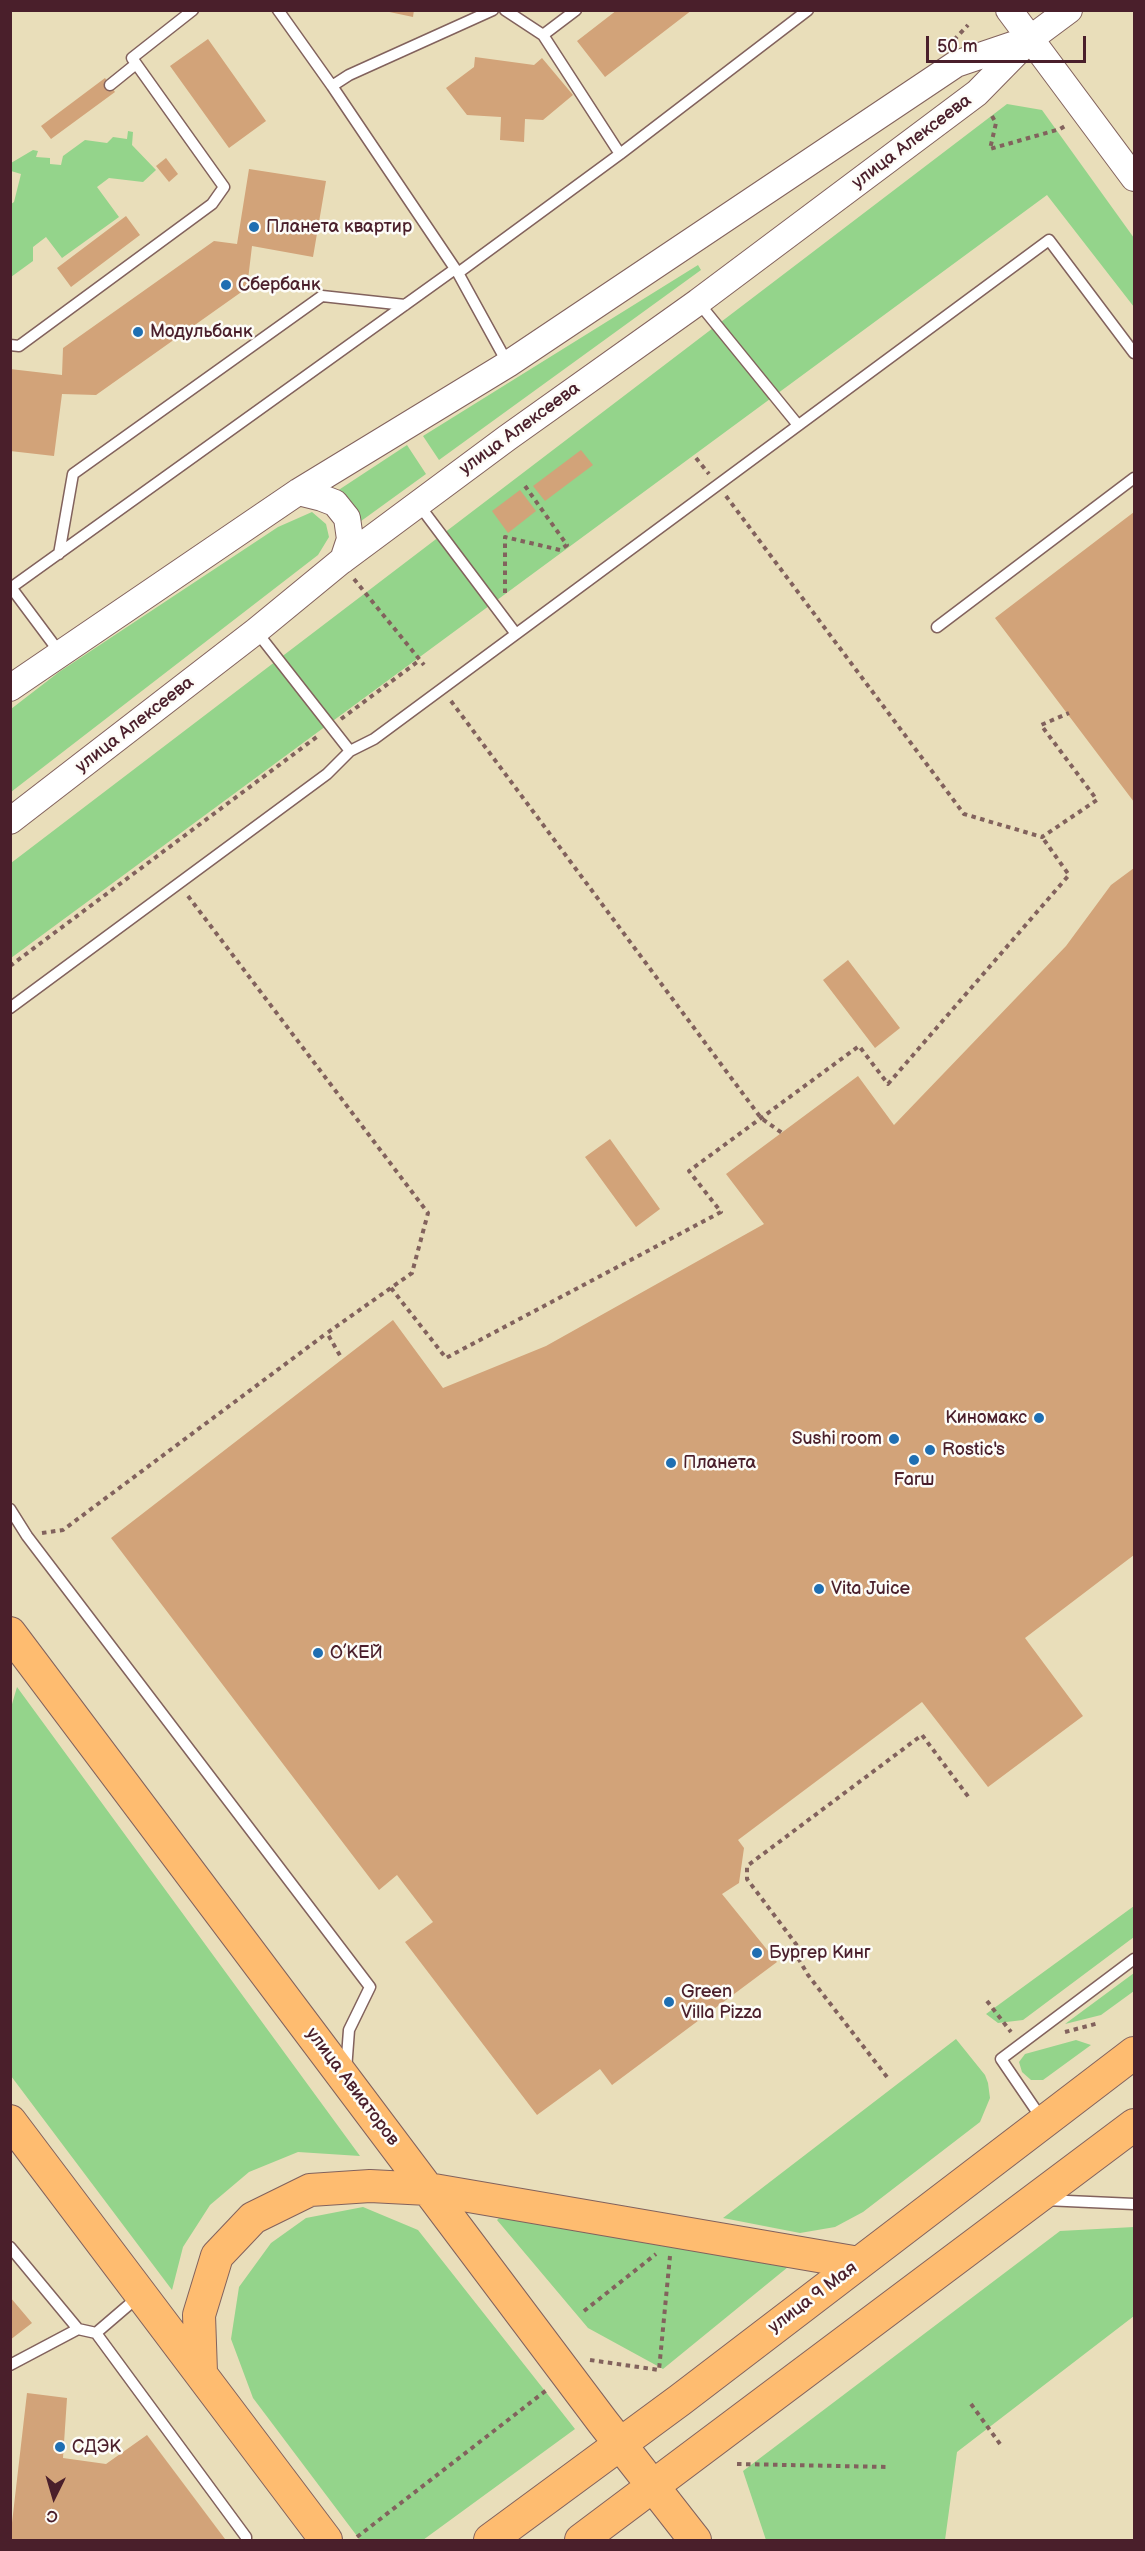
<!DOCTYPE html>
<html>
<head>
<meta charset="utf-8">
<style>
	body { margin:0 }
	#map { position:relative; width:1145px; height:2551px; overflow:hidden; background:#e9deba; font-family:"Balsamiq Sans",sans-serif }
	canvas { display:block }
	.frame { position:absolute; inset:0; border:12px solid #4a1f2b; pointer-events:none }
	.north { position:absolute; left:24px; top:2467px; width:60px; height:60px; -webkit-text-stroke:4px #fdfcf7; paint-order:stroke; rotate:185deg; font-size:16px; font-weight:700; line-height:24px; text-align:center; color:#4a1f2b }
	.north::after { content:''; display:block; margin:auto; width:21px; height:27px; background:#4a1f2b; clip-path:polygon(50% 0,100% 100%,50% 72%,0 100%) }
	.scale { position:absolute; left:926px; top:36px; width:160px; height:27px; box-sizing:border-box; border:3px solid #4a1f2b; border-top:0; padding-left:8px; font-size:18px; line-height:21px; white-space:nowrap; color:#4a1f2b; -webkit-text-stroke:4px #fdfcf7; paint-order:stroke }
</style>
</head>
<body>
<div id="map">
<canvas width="1145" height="2551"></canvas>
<div class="frame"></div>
<div class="north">С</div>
<div class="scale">50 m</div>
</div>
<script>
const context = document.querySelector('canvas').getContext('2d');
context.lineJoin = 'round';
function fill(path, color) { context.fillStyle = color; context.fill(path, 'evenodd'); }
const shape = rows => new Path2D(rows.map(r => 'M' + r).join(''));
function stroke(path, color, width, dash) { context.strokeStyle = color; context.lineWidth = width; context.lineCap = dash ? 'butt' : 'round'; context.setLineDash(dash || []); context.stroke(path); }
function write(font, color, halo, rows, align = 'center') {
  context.font = font + ' "Balsamiq Sans",sans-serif'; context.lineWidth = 5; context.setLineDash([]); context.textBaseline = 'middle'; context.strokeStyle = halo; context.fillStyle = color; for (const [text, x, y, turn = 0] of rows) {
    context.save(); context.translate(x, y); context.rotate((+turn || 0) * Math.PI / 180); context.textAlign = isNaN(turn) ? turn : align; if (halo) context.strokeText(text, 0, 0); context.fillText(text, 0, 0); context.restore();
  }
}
fill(shape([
	[1007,104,1042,110,1134,238,1134,307,1047,195,11,958,11,863],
	[128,131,133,132,132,145,156,170,143,182,109,178,97,187,119,217,62,258,46,237,33,247,33,261,11,277,11,204,14,202,21,174,11,171,11,163,33,150,38,151,36,157,50,158,50,164,61,165,63,156,85,140,107,143,113,137,127,139],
	[698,265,701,270,439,460,423,436],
	[407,445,426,474,357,524,334,493],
	[312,512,326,524,329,537,318,555,11,792,11,709,59,672,278,527],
	[17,1687,360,2156,298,2152,249,2172,210,2205,183,2247,172,2290,11,2076,10,1711],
	[1134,1906,1134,1937,1023,2020,998,2023,986,2014],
	[1134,1973,1134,1991,1101,2015,1065,2024],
	[956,2039,985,2075,988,2083,990,2098,980,2122,863,2212,835,2227,800,2233,723,2218],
	[1076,2040,1091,2045,1043,2080,1031,2080,1022,2072,1019,2062,1025,2054],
	[363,2207,418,2230,575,2429,423,2540,360,2540,253,2398,231,2339,239,2287,271,2243,306,2218],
	[503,2214,788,2267,663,2369,588,2328,497,2220],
	[1134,2227,1134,2316,957,2452,945,2540,766,2540,743,2471,1060,2231]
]), '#94d48b');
fill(shape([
	[380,10,414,10,413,17],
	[617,10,692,10,605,77,577,41],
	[208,39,266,121,229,148,170,66],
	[475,57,534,65,542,58,573,95,543,120,525,119,524,142,500,140,501,117,467,115,446,88,474,67],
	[105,78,115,92,51,139,41,126],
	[166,158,178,174,169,182,156,166],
	[249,169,326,181,313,257,252,246,247,288,96,395,62,394,54,456,10,451,10,369,62,375,63,348,214,241,237,244],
	[126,216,140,235,71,287,57,268],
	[581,450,593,465,545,501,533,486],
	[520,490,536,511,508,533,492,511],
	[1134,512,1134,802,995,618],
	[1134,868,1134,1555,1025,1638,1083,1716,988,1787,922,1702,738,1840,744,1848,739,1883,722,1894,777,1962,612,2085,600,2069,537,2115,405,1942,433,1922,397,1875,379,1890,111,1538,393,1320,443,1388,546,1346,764,1224,726,1174,858,1076,894,1125,1066,946,1111,885],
	[848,960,900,1028,875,1048,823,980],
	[610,1139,660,1209,636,1227,585,1157],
	[10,2297,32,2323,10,2340],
	[27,2393,67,2398,63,2458,106,2464,147,2435,225,2539,222,2540,10,2540]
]), '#d2a379');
const service = shape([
	[278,10,332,86,458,273,508,364],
	[505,10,543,35],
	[110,85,136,64],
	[332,86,349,75,493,10],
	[620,154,808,10],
	[458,273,620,154,543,35,576,10],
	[698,302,798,425],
	[10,345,19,346,212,204,224,187,132,58,193,10],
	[419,505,516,634],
	[59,554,73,474,322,296,405,305],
	[10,586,60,653],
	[12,587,455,269],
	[937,627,1134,478],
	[256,631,350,751],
	[10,1008,327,774,350,751,374,739,1049,240,1134,353],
	[10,1509,27,1536,370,1987,349,2030,346,2070],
	[1042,2119,1001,2059,1134,1959],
	[1045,2200,1134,2204],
	[10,2247,78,2329],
	[96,2333,246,2537,246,2540],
	[10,2365,78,2329,96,2333,138,2297]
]);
const tertiary = shape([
	[1009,10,1134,178],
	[298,492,322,498,335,503,347,518,350,539,343,560],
	[10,688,298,492,508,364,956,64,1024,41],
	[10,821,256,631,340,562,507,438,698,302,977,93,1030,39,1069,10]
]);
const primary = shape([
	[10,1633,602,2421,695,2540],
	[10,2121,326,2540],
	[201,2372,199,2315,217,2256,253,2218,310,2190,370,2186,428,2189,859,2263],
	[490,2540,680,2400,1134,2053],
	[581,2540,1134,2125]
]);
stroke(service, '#82625d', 13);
stroke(tertiary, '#82625d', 28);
stroke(primary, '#82625d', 34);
stroke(shape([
	[954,40,968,25],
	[992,116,996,123,990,149,1060,129,1065,126],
	[696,458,709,474],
	[726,496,964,814,1042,837,1097,800,1041,725,1069,713],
	[354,579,424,665],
	[505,593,505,537,560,550,567,545,525,486],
	[451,701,761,1118,782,1133],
	[341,719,420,660],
	[188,896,428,1213,412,1273,327,1333,342,1359],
	[10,966,318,736],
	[391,1288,446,1358,721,1212,689,1171,859,1046,888,1084,1069,875,1042,837],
	[42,1533,63,1530,327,1333],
	[987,2001,1011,2032],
	[1065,2032,1099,2023],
	[887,2077,808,1975,798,1958,799,1948,747,1879,747,1866,922,1735,970,1799],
	[584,2311,656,2254],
	[590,2360,659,2370,670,2256],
	[971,2404,1000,2444],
	[737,2464,889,2467],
	[357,2537,548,2389]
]), '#82625d', 4, [4.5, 4.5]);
stroke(service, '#fff', 10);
stroke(tertiary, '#fff', 26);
stroke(primary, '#febc70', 32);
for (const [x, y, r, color] of [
	[254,227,6,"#1f6fb2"],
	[226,285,6,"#1f6fb2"],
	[138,332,6,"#1f6fb2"],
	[1039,1418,6,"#1f6fb2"],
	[894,1439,6,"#1f6fb2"],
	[930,1450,6,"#1f6fb2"],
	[914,1460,6,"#1f6fb2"],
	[671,1463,6,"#1f6fb2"],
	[819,1589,6,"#1f6fb2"],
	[318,1653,6,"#1f6fb2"],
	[757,1953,6,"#1f6fb2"],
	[669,2002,6,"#1f6fb2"],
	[60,2447,6,"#1f6fb2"]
]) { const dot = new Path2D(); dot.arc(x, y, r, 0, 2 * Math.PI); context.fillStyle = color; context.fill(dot); stroke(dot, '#fdfcf7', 2); }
write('18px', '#4a1f2b', '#fdfcf7', [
	["улица Алексеева",912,142,-37],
	["улица Алексеева",520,429,-36],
	["улица Алексеева",135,725,-38],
	["улица Авиаторов",352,2087,53],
	["улица 9 Мая",813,2298,-37]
]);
write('18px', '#4a1f2b', '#fdfcf7', [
	["Планета квартир",266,227],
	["Сбербанк",238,285],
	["Модульбанк",150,332],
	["Киномакс",1027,1418,"right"],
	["Sushi room",882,1439,"right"],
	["Rostic's",942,1450],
	["Планета",683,1463],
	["Farш",914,1480,"center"],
	["Vita Juice",831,1589],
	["О’КЕЙ",330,1653],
	["Бургер Кинг",769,1953],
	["Green",681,1992],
	["Villa Pizza",681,2013],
	["СДЭК",72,2447]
], 'left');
</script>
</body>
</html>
